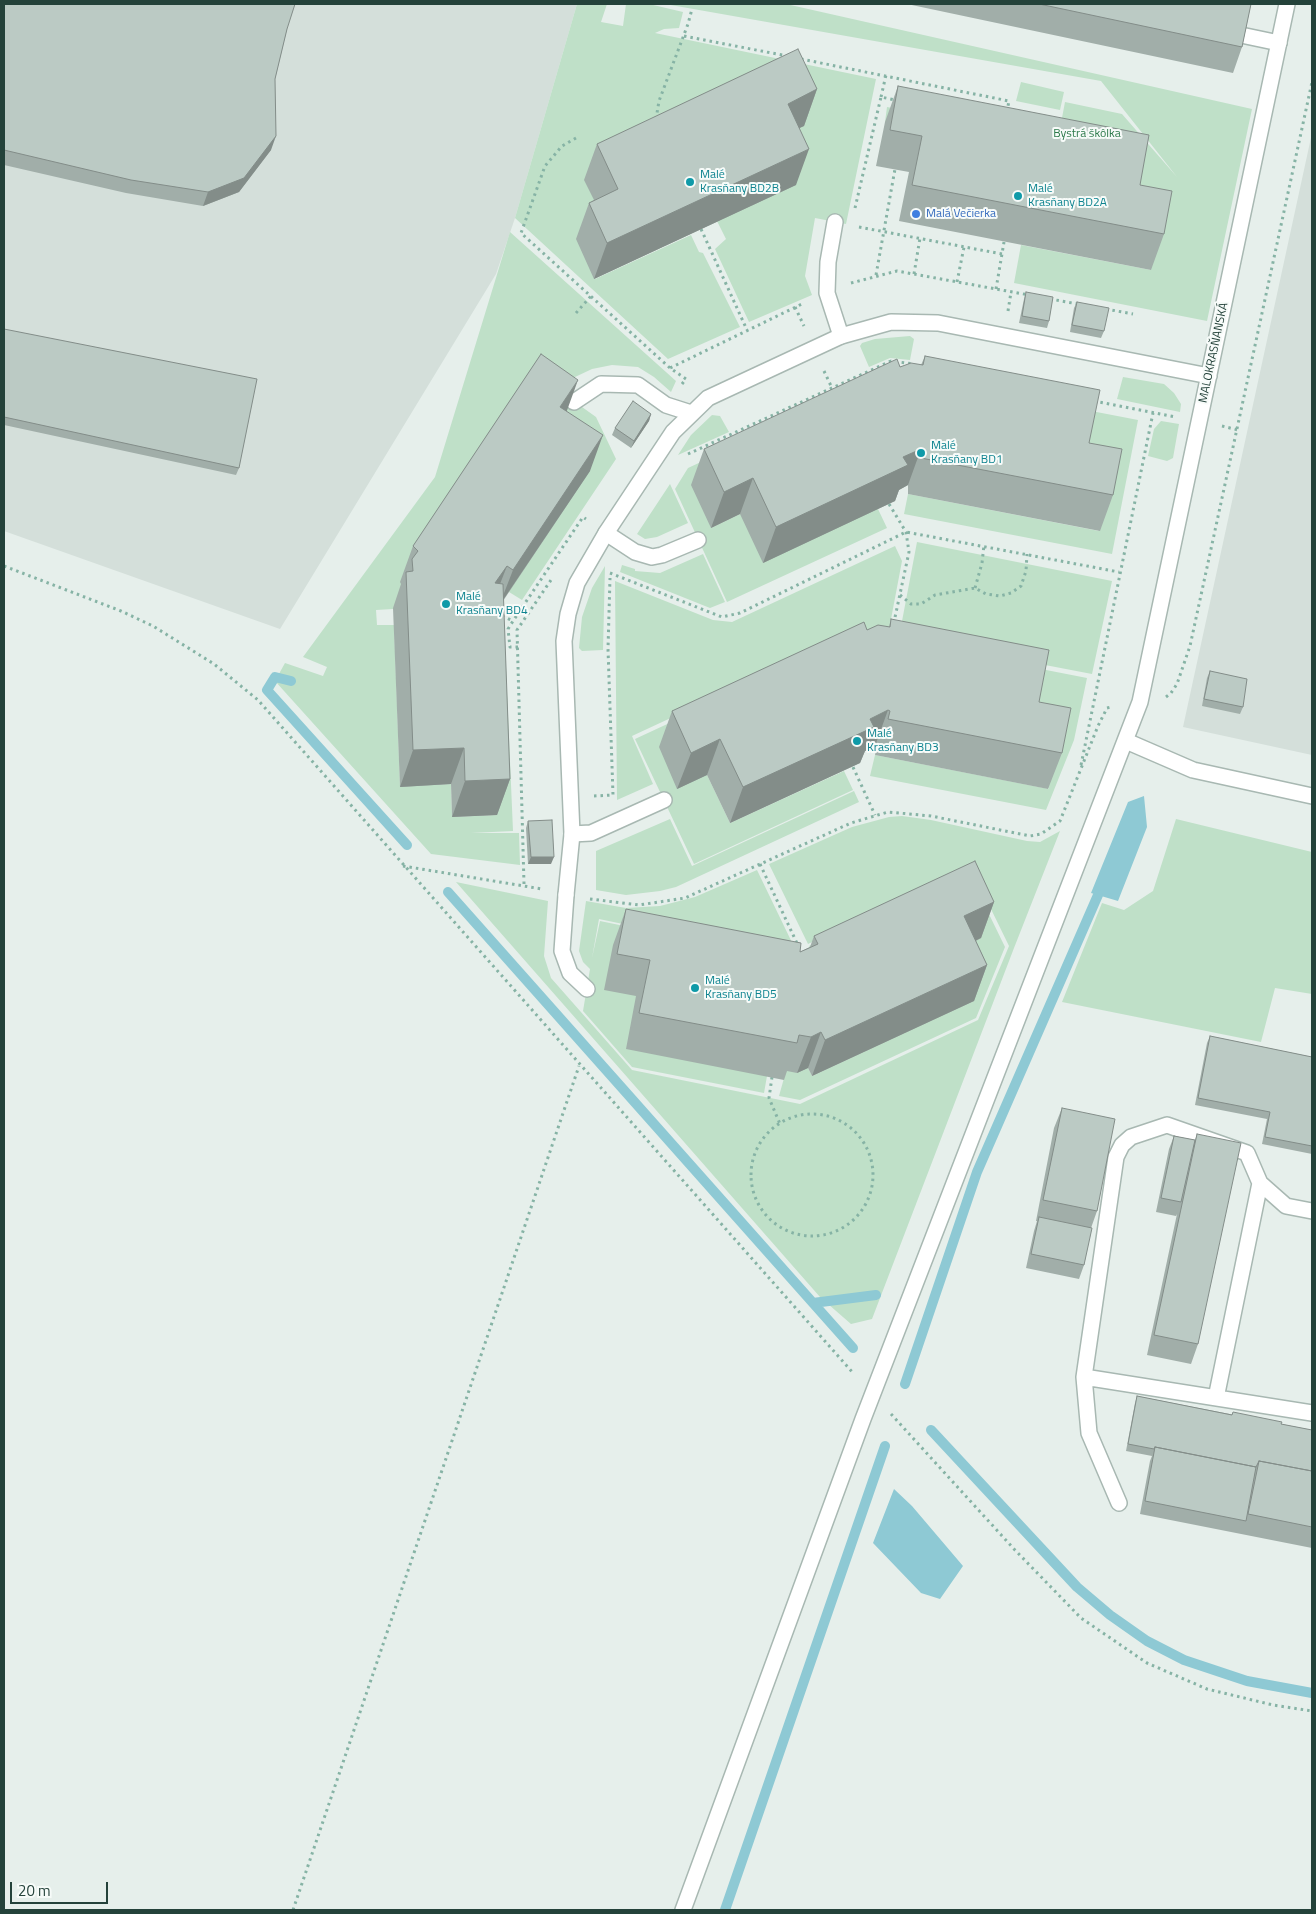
<!DOCTYPE html>
<html>
<head>
<meta charset="utf-8">
<style>
	body { margin:0 }
	#map { position:relative; width:1316px; height:1914px; overflow:hidden; background:#e6efeb; font-family:"Titillium Web",sans-serif }
	canvas { display:block }
	.frame { position:absolute; inset:0; border:5px solid #24423a; pointer-events:none }
	.scale { position:absolute; left:10px; top:1882px; width:98px; height:22px; box-sizing:border-box; border:2px solid #24423a; border-top:0; padding-left:6px; font-size:15px; line-height:18px; white-space:nowrap; color:#24423a; -webkit-text-stroke:4px #f7fbf9; paint-order:stroke }
</style>
</head>
<body>
<div id="map">
<canvas width="1316" height="1914"></canvas>
<div class="frame"></div>
<div class="scale">20 m</div>
</div>
<script>
const context = document.querySelector('canvas').getContext('2d');
context.lineJoin = 'round';
function fill(path, color) { context.fillStyle = color; context.fill(path, 'evenodd'); }
const shape = rows => new Path2D(rows.map(r => 'M' + r).join(''));
function stroke(path, color, width, dash) { context.strokeStyle = color; context.lineWidth = width; context.lineCap = dash ? 'butt' : 'round'; context.setLineDash(dash || []); context.stroke(path); }
function write(font, color, halo, rows, align = 'center') {
  context.font = font + ' "Titillium Web",sans-serif'; context.lineWidth = 4; context.setLineDash([]); context.textBaseline = 'middle'; context.strokeStyle = halo; context.fillStyle = color; for (const [text, x, y, turn = 0] of rows) {
    context.save(); context.translate(x, y); context.rotate((+turn || 0) * Math.PI / 180); context.textAlign = isNaN(turn) ? turn : align; if (halo) context.strokeText(text, 0, 0); context.fillText(text, 0, 0); context.restore();
  }
}
fill(shape([
	[4,4,577,4,515,218,496,274,280,629,4,531],
	[1312,133,1312,755,1183,727]
]), '#d4dfda');
fill(shape([
	[577,4,607,4,601,22,623,26,626,4,649,4,683,12,679,28,664,29,655,33,876,79,846,224,815,218,805,276,812,295,749,322,715,249,726,239,717,221,605,225,595,279,691,235,699,252,703,253,740,327,668,359,515,218],
	[665,4,786,4,1252,109,1207,321,1014,283,1021,245,1151,270,1127,221,1136,171,885,122,887,107,1058,139,1065,102,1122,114,1177,177,1101,81],
	[1021,82,1064,92,1060,110,1016,101],
	[510,232,676,381,671,392,654,377,638,367,612,365,592,369,575,377,561,392,596,417,616,459,522,600,509,592,405,587,393,609,376,610,377,625,394,625,400,786,451,784,452,817,497,815,490,621,504,621,513,831,471,833,519,833,520,865,431,854,275,681,285,663,323,676,327,667,303,657,435,477],
	[910,336,914,339,910,360,890,358,869,367,860,346,862,343,875,339],
	[894,372,711,528,740,514,878,509,887,528,727,602,675,489,688,468],
	[1123,377,1164,384,1174,393,1181,404,1180,412,1117,399],
	[931,380,1138,420,1112,554,904,514,908,494,1099,531],
	[712,415,720,416,729,432,678,455,691,435],
	[1161,421,1179,424,1173,458,1167,461,1148,456,1154,429],
	[670,484,688,523,657,537,645,539,637,534],
	[917,542,1112,581,1092,674,899,637],
	[895,546,902,561,888,635,860,630,632,736,653,784,617,800,615,581,713,620,732,622],
	[703,554,725,602,710,608,620,572,622,565,635,569,635,571,660,573],
	[605,566,603,650,582,651,579,648,582,617,592,588],
	[861,634,707,775,730,823,844,771,853,790,694,864,635,739],
	[898,641,1087,678,1074,740,1046,810,870,776,875,755,1049,789],
	[854,791,859,802,676,887,660,891,626,895,596,890,596,851,670,819,692,866],
	[902,816,931,820,1027,841,1040,842,1060,831,1014,948,872,1319,851,1324,820,1297,456,882,548,901,544,956,551,978,632,1070,800,1104,978,1020,1009,946,970,866,808,944,769,864,852,827,889,817],
	[1176,819,1312,852,1312,994,1275,988,1261,1042,1062,1002,1102,903,1124,910,1153,891],
	[757,870,798,955,791,959,599,919,592,958,600,921,789,960,636,996,767,1076,764,1093,632,1067,583,1011,590,969,583,962,579,951,586,901,626,908,660,906,695,897],
	[968,871,1005,947,976,1018,800,1100,779,1096,786,1071,808,1068,812,1076,973,1001,817,964,809,946]
]), '#bfe0c8');
fill(shape([
	[1144,796,1147,827,1118,901,1091,893,1128,802],
	[894,1489,912,1506,963,1566,940,1599,921,1593,873,1543]
]), '#8ec9d4');
stroke(shape([
	[291,681,275,677,267,690,407,845],
	[448,892,853,1348],
	[813,1303,876,1295],
	[905,1384,977,1172,1098,895],
	[931,1430,1077,1587,1110,1615,1147,1641,1184,1660,1247,1681,1312,1693],
	[725,1910,885,1446]
]), '#8ec9d4', 10);
const service = shape([
	[1241,35,1279,43],
	[835,222,828,262,827,293,841,336],
	[574,402,601,384,638,385,666,405,691,413],
	[606,533,635,552,652,557,662,555,698,540],
	[1126,741,1193,770,1312,796],
	[572,834,591,833,664,800],
	[566,895,562,951,570,973,587,989],
	[1084,1377,1312,1413],
	[1216,1398,1260,1183],
	[1119,1503,1089,1433,1084,1377,1116,1157,1122,1145,1131,1137,1167,1125,1247,1153,1260,1183,1286,1206,1312,1211]
]);
const minor = shape([
	[566,895,572,834,564,641,568,614,577,583,606,533,673,432,708,398,841,336,891,322,938,323,1209,376],
	[683,1910,863,1419,1140,702,1287,4]
]);
stroke(service, '#a8b8b2', 18);
stroke(minor, '#a8b8b2', 18);
stroke(shape([
	[684,36,787,56],
	[801,59,1009,101,1007,111],
	[881,97,886,75],
	[656,119,659,101,688,24,692,9],
	[576,138,562,146,545,166,521,233,670,368],
	[855,208,881,97,895,100],
	[859,227,1002,254],
	[701,229,747,330],
	[914,274,920,238],
	[876,275,895,169],
	[957,282,964,247],
	[851,283,897,271,1029,295],
	[996,289,1004,242],
	[1050,299,1078,304],
	[795,307,804,326],
	[1106,309,1133,314],
	[1008,311,1011,292],
	[576,313,591,296],
	[824,371,832,388],
	[682,384,686,379,670,368,804,303],
	[1094,401,1176,417],
	[1222,426,1238,430],
	[688,454,891,361,914,364],
	[889,504,906,532,909,552,894,622],
	[4,566,121,611,153,626,214,664,258,700,854,1374],
	[610,573,722,617,740,613,906,532,1119,572],
	[975,588,982,563,984,545],
	[900,595,911,604,921,604,935,595,975,588,986,594,1000,596,1011,593,1021,586,1026,571,1027,554],
	[502,616,513,621],
	[518,647,510,647,508,629,513,621,583,517,586,519],
	[1166,697,1171,693,1177,684,1190,646,1312,82],
	[1081,765,1153,413],
	[853,767,875,815],
	[594,796,613,795,608,649,610,578],
	[760,864,802,954],
	[403,866,542,889],
	[524,884,517,630,551,580],
	[590,899,639,905,685,898,851,823,888,812,931,816,1030,836,1041,834,1060,821,1098,726,1107,708,1111,707],
	[772,1077,769,1098,780,1124],
	'751 1175a61 61 0 1 1 122 0a61 61 0 1 1-122 0Z',
	[891,1414,1014,1549,1081,1618,1147,1663,1207,1689,1273,1705,1312,1711],
	[293,1910,579,1066]
]), '#86b3a5', 3, [2.5, 4]);
stroke(service, '#fff', 15);
stroke(minor, '#fff', 15);
fill(shape([
	[4,4,287,29,275,79,271,150,239,192,203,206,126,193,4,165],
	[907,4,1251,4,1242,47,1233,73],
	[898,86,1140,185,1164,234,1151,270,899,221,909,172,876,166,885,122],
	[817,89,804,126,799,128,796,185,594,279,576,239,589,203,594,200,584,180,597,144],
	[1026,292,1049,321,1047,328,1019,323,1024,299],
	[1077,302,1104,331,1101,338,1070,332,1074,308],
	[4,329,239,468,236,475,4,425],
	[925,356,1089,443,1113,495,1100,531,908,494,908,485,899,490,895,501,763,563,740,514,711,528,691,485,704,449,900,367,921,365],
	[567,411,590,471,503,601,510,779,497,815,452,817,451,784,400,787,393,608,401,584,400,582,413,546],
	[651,414,649,421,631,448,612,435,615,428],
	[891,619,1039,702,1062,753,1048,789,875,755,877,747,875,746,865,751,860,763,730,823,707,775,677,789,659,747,672,711,867,630,889,627],
	[1210,671,1243,707,1240,714,1202,706,1207,678],
	[528,821,551,864,528,864,526,828],
	[994,902,981,938,976,941,987,965,974,1001,812,1076,808,1068,797,1073,787,1071,784,1080,626,1049,636,996,604,990,613,945,626,909,800,952,810,947,814,936],
	[1210,1036,1312,1057,1312,1154,1262,1144,1267,1119,1195,1105,1207,1043],
	[1062,1108,1097,1211,1091,1228,1084,1265,1079,1279,1026,1268,1034,1231,1037,1221,1036,1221,1054,1128],
	[1197,1134,1198,1344,1191,1364,1147,1355,1177,1214,1176,1216,1156,1212,1169,1149,1174,1136,1195,1140],
	[1137,1396,1312,1430,1312,1548,1140,1514,1150,1461,1152,1456,1126,1451,1135,1403]
]), '#a1aea9');
fill(shape([
	[817,89,804,126,774,140,788,104],
	[276,136,271,150,239,192,203,206,208,192],
	[809,149,796,185,594,279,607,243],
	[578,380,565,416,560,407],
	[651,414,649,421,631,448,634,441],
	[603,435,590,471,499,606,513,570],
	[921,449,908,485,899,490,895,501,763,563,776,527,903,457],
	[753,478,740,514,711,528,724,492],
	[507,566,493,602,495,583],
	[888,710,875,746,865,751,860,763,730,823,743,787,870,719],
	[720,739,707,775,677,789,691,753],
	[464,748,451,784,400,787,413,750],
	[510,779,497,815,452,817,465,781],
	[531,857,554,857,551,864,528,864],
	[994,902,981,938,951,952,964,916],
	[987,965,974,1001,812,1076,825,1040],
	[821,1032,808,1068,797,1073,811,1037]
]), '#838d89');
const building = shape([
	[4,4,295,4,287,29,275,79,276,136,244,178,208,192,131,180,4,150,4,4],
	[1039,4,1251,4,1242,47,1039,4],
	[798,49,817,89,788,104,809,149,607,243,589,203,618,189,597,144,798,49],
	[898,86,1149,135,1140,185,1172,191,1164,234,912,185,922,136,890,130,898,86],
	[1026,292,1053,297,1049,321,1022,316,1026,292],
	[1077,302,1109,308,1104,331,1072,325,1077,302],
	[4,329,257,379,239,468,4,417,4,329],
	[541,354,578,380,560,407,603,435,513,570,507,566,495,583,503,584,510,779,465,781,464,748,413,750,406,572,413,571,412,559,418,551,413,546,541,354],
	[925,356,1100,390,1089,443,1122,449,1113,495,921,458,921,449,903,457,908,465,776,527,753,478,724,492,704,449,897,359,900,367,911,363,923,365,925,356],
	[633,401,651,414,634,441,615,428,633,401],
	[891,619,1049,650,1039,702,1071,708,1062,753,888,719,890,711,888,710,870,719,874,727,743,787,720,739,691,753,672,711,864,622,867,630,878,625,890,627,891,619],
	[1210,671,1247,679,1243,707,1204,699,1210,671],
	[552,820,554,857,531,857,528,821,552,820],
	[975,861,994,902,964,916,987,965,825,1040,821,1032,811,1037,799,1035,797,1043,639,1013,650,960,617,954,626,909,801,943,800,952,818,944,814,936,975,861],
	[1210,1036,1312,1057,1312,1146,1265,1137,1270,1112,1198,1098,1210,1036],
	[1062,1108,1115,1119,1097,1211,1043,1200,1062,1108],
	[1197,1134,1241,1143,1198,1344,1154,1335,1197,1134],
	[1174,1136,1195,1140,1181,1202,1161,1198,1174,1136],
	[1039,1217,1092,1228,1084,1265,1031,1254,1039,1217],
	[1137,1396,1232,1415,1233,1412,1282,1422,1281,1424,1312,1430,1312,1471,1259,1461,1256,1467,1155,1447,1154,1449,1128,1444,1137,1396],
	[1155,1447,1256,1467,1246,1521,1145,1501,1155,1447],
	[1259,1461,1312,1471,1312,1527,1248,1514,1259,1461]
]);
fill(building, '#bbcac4');
stroke(building, '#838d89', 1);
for (const [x, y, r, color] of [
	[690,182,5,"#0f9aa8"],
	[1018,196,5,"#0f9aa8"],
	[916,214,5,"#3f7fe0"],
	[921,453,5,"#0f9aa8"],
	[446,604,5,"#0f9aa8"],
	[857,741,5,"#0f9aa8"],
	[695,988,5,"#0f9aa8"]
]) { const dot = new Path2D(); dot.arc(x, y, r, 0, 2 * Math.PI); context.fillStyle = color; context.fill(dot); stroke(dot, '#f7fbf9', 2); }
write('12px', '#2d7a4b', '#f7fbf9', [
	["Bystrá škôlka",1087,134]
]);
write('12px', '#0d838f', '#f7fbf9', [
	["Malé",700,175],
	["Krasňany BD2B",700,189],
	["Malé",1028,189],
	["Krasňany BD2A",1028,203],
	["Malé",931,446],
	["Krasňany BD1",931,460],
	["Malé",456,597],
	["Krasňany BD4",456,611],
	["Malé",867,734],
	["Krasňany BD3",867,748],
	["Malé",705,981],
	["Krasňany BD5",705,995]
], 'left');
write('12px', '#366cbe', '#f7fbf9', [
	["Malá Večierka",926,214]
], 'left');
write('12px', '#24423a', '#f7fbf9', [
	["MALOKRASŇANSKÁ",1214,353,-78]
]);
</script>
</body>
</html>
